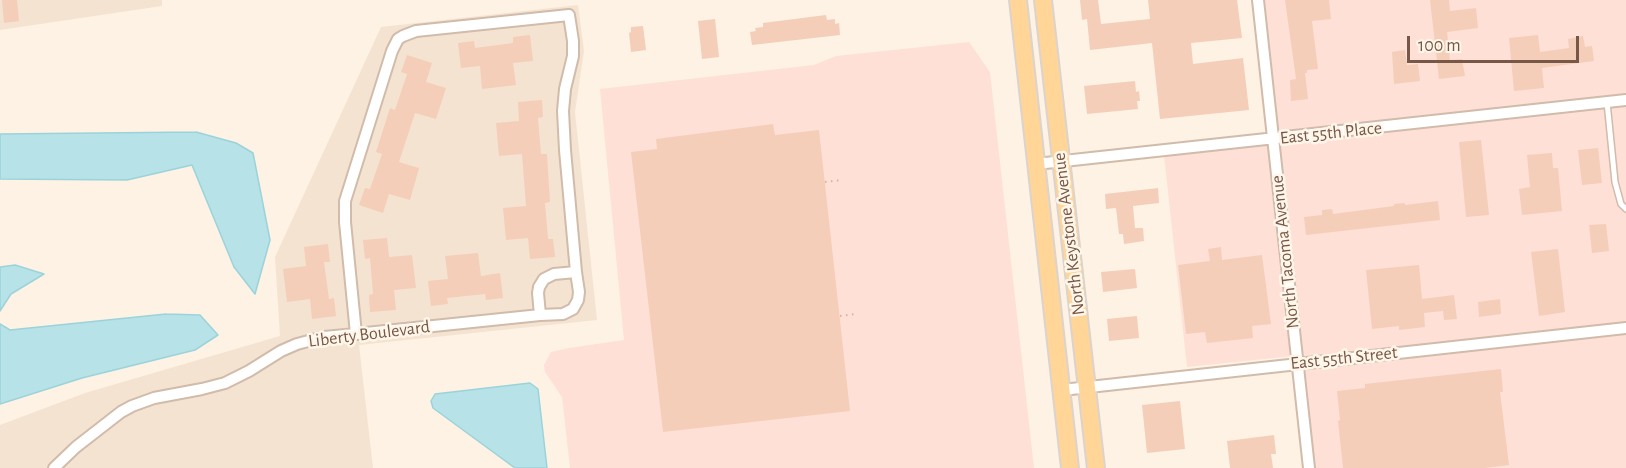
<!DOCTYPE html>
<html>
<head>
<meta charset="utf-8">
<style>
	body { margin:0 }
	#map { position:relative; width:1626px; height:468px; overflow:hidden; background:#fdf2e3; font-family:"Alegreya Sans",sans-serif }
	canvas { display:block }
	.scale { position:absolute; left:1407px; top:36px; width:172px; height:27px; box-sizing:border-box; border:3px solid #775747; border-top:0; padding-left:8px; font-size:18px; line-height:21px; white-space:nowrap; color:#775747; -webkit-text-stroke:4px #fff6ea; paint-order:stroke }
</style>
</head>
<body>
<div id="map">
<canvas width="1626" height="468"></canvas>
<div class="scale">100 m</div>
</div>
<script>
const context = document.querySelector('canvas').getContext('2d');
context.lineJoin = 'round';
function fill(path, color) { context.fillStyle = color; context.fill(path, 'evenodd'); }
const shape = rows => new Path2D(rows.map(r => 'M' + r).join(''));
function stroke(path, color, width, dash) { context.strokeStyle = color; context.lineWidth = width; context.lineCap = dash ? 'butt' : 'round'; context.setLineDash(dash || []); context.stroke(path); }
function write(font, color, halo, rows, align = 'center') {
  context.font = font + ' "Alegreya Sans",sans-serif'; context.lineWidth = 5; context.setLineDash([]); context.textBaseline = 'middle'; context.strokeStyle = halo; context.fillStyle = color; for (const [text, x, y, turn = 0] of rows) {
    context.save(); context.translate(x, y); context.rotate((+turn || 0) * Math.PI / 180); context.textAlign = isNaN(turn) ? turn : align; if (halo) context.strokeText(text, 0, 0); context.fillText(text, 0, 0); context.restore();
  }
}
fill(shape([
	[0,0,162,0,162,6,0,30],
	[578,5,584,51,575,112,597,320,359,345,373,468,0,468,0,425,85,393,280,336,275,257,381,27]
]), '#f5e3d1');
fill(shape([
	[1264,0,1626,0,1626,468,1304,468,1293,356,1187,367,1164,155,1277,135],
	[969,42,990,72,1034,468,570,468,562,397,545,372,544,365,551,352,569,348,624,340,600,89,814,65,836,56]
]), '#fee0d6');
const water = shape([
	[196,132,236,143,253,153,270,240,255,294,234,267,192,165,127,180,0,179,0,134,196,132],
	[15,265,44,274,11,294,0,311,0,267,15,265],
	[166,314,200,315,218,335,195,350,82,378,0,404,0,324,10,330,166,314],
	[530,383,538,389,547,468,515,468,433,408,431,401,435,394,530,383]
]);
fill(water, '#b6e2e8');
stroke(water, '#9cd3da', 1.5);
fill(shape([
	[2,0,17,0,19,21,4,23],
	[1080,0,1098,0,1101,24,1150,19,1148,0,1237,0,1242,38,1191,43,1193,64,1243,58,1249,110,1160,119,1152,43,1090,50,1087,19,1082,20],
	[1285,0,1329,0,1331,19,1312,21,1318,69,1307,70,1307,73,1305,73,1308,99,1291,101,1290,80,1296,79],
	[1430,0,1449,0,1450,11,1476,8,1478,28,1447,32,1450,60,1462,59,1465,76,1439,79],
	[826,15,827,20,835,19,835,24,839,23,840,35,752,45,750,32,756,31,755,28,763,27,763,23],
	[715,19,719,57,702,59,698,21],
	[643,26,646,50,631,52,629,33,631,32,631,27],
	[530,35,533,61,513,63,516,85,482,89,480,66,461,68,458,43,474,41,475,48,513,43,513,37],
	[1538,35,1540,52,1569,48,1568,39,1583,36,1585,47,1592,46,1594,61,1542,68,1544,88,1514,91,1509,38],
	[1405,50,1407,65,1418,64,1420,81,1394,84,1392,52],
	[407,55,432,63,426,82,446,88,436,119,415,113,399,162,419,168,410,200,389,194,383,213,359,205,365,188,370,189,382,154,376,152,390,108,395,110,407,74,401,72],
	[1135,81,1136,92,1139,91,1140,101,1137,101,1138,109,1087,114,1084,86],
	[542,100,543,117,538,118,541,154,547,154,550,202,545,203,548,239,553,239,555,257,530,259,528,238,506,240,503,208,526,206,522,154,499,156,496,123,519,121,518,102],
	[773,124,775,135,819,130,850,411,663,432,631,152,657,149,656,139],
	[1481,140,1489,215,1466,217,1459,142],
	[1598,148,1602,183,1582,185,1578,150],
	[1552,153,1553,168,1558,168,1562,211,1522,215,1519,189,1530,187,1527,155],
	[1158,188,1159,203,1133,206,1135,228,1143,228,1144,241,1124,244,1123,234,1119,234,1116,208,1106,209,1105,194],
	[1438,201,1440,220,1306,235,1304,217,1322,215,1322,210,1332,209,1333,214,1394,206,1394,204,1405,203,1405,205],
	[1606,224,1609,251,1592,253,1589,225],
	[387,238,389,257,412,255,416,288,394,290,396,310,370,312,369,295,373,294,370,258,365,259,363,240],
	[328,244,330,262,324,262,329,299,334,298,336,316,312,319,310,299,287,302,283,269,306,266,304,247],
	[1221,247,1222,260,1262,255,1271,324,1252,326,1253,338,1207,343,1205,332,1186,334,1178,265,1210,261,1208,249],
	[1558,249,1565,312,1539,316,1531,252],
	[478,253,481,276,500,273,503,298,486,300,485,294,447,298,448,304,431,306,428,281,448,279,445,256],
	[1419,265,1422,299,1454,295,1457,319,1444,320,1443,311,1424,313,1425,327,1399,330,1399,326,1372,329,1366,270],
	[1135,269,1137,288,1103,292,1101,272],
	[1500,299,1501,314,1479,317,1478,302],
	[1137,316,1139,338,1109,341,1107,319],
	[1501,369,1503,392,1500,392,1509,465,1485,468,1343,468,1338,421,1340,420,1337,391,1365,388,1365,384],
	[1180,401,1185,449,1147,453,1142,405],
	[1274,435,1276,454,1271,454,1273,468,1230,468,1227,441]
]), '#f4ceb9');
const service = shape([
	[1607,102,1615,182,1621,204,1626,209]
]);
const minor = shape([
	[1258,0,1309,468],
	[1036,164,1626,100],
	[540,315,538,293,539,287,544,279,554,274,576,272],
	[1062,390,1626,328],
	[54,468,76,447,121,412,132,406,154,398,202,389,225,383,249,371,281,351,297,344,324,337,356,334,540,315,563,314,573,309,578,300,579,292,576,272,565,150,563,111,565,89,573,56,573,41,569,15,416,31,403,36,398,39,392,51,345,201,345,222,356,334]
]);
const primary = shape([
	[1018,0,1070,468],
	[1043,0,1096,468]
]);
stroke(service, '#d1bbab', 8);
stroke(minor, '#d1bbab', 14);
stroke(primary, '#dcd3cf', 20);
stroke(shape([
	[825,182,842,180],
	[840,316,856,314]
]), '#d9b29c', 2, [1.5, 4.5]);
stroke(service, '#fff', 5);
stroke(minor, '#fff', 10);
stroke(primary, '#ffd598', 16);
write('18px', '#775747', '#fff6ea', [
	["East 55th Place",1331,133,-6],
	["North Keystone Avenue",1069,234,-97],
	["North Tacoma Avenue",1285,252,-96],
	["Liberty Boulevard",369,334,-7],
	["East 55th Street",1344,358,-6]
]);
</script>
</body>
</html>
